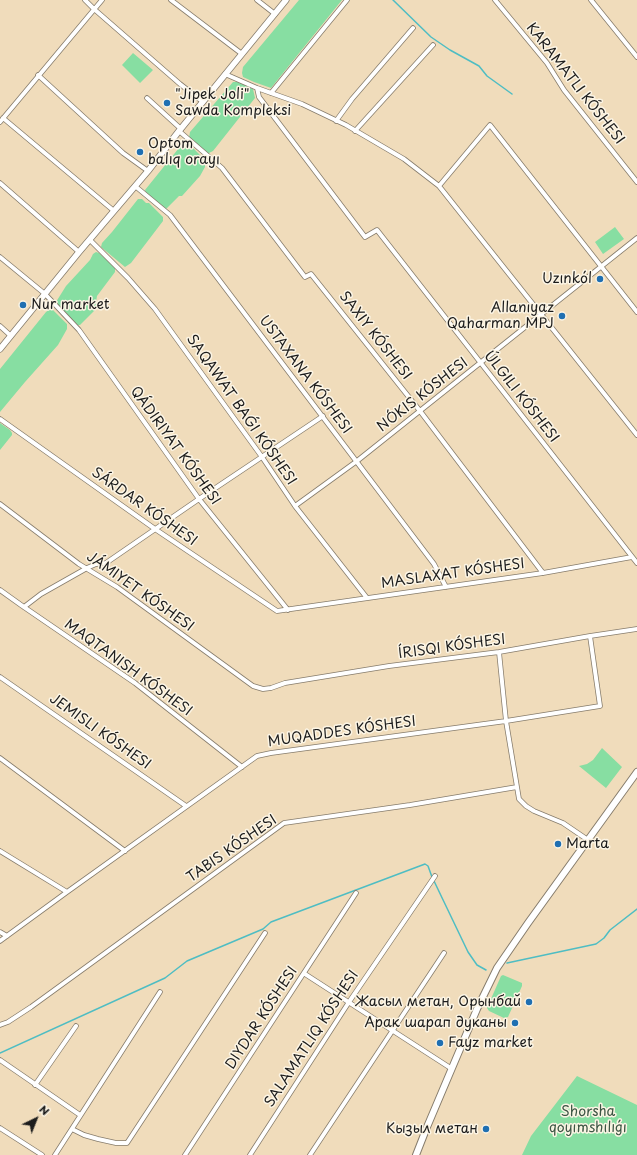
<!DOCTYPE html>
<html>
<head>
<meta charset="utf-8">
<style>
	body { margin:0 }
	#map { position:relative; width:637px; height:1155px; overflow:hidden; background:#f0dcbb; font-family:"Playpen Sans",sans-serif }
	canvas { display:block }
	.north { position:absolute; left:16px; top:1099px; width:40px; height:40px; -webkit-text-stroke:3px #fcf5e5; paint-order:stroke; rotate:43deg; font-size:11px; font-weight:700; line-height:16px; text-align:center; color:#1c1c1c }
	.north::after { content:''; display:block; margin:auto; width:14px; height:18px; background:#1c1c1c; clip-path:polygon(50% 0,100% 100%,50% 72%,0 100%) }
</style>
</head>
<body>
<div id="map">
<canvas width="637" height="1155"></canvas>
<div class="north">N</div>
</div>
<script>
const context = document.querySelector('canvas').getContext('2d');
context.lineJoin = 'round';
function fill(path, color) { context.fillStyle = color; context.fill(path, 'evenodd'); }
const shape = rows => new Path2D(rows.map(r => 'M' + r).join(''));
function stroke(path, color, width, dash) { context.strokeStyle = color; context.lineWidth = width; context.lineCap = dash ? 'butt' : 'round'; context.setLineDash(dash || []); context.stroke(path); }
function write(font, color, halo, rows, align = 'center') {
  context.font = font + ' "Playpen Sans",sans-serif'; context.lineWidth = 3; context.setLineDash([]); context.textBaseline = 'middle'; context.strokeStyle = halo; context.fillStyle = color; for (const [text, x, y, turn = 0] of rows) {
    context.save(); context.translate(x, y); context.rotate((+turn || 0) * Math.PI / 180); context.textAlign = isNaN(turn) ? turn : align; if (halo) context.strokeText(text, 0, 0); context.fillText(text, 0, 0); context.restore();
  }
}
fill(shape([
	[299,0,342,0,271,88,254,82,243,77,242,73,243,67],
	[133,53,153,70,140,83,122,65],
	[233,82,239,82,253,89,255,98,213,151,207,154,189,138,190,132],
	[187,142,203,158,205,161,205,167,200,176,182,196,179,196,166,209,151,198,146,193,145,190,183,143],
	[138,199,142,199,146,203,149,203,163,217,163,221,131,263,125,267,101,247,102,243,112,232],
	[615,227,624,239,603,254,595,242],
	[96,252,99,253,115,267,115,272,97,296,96,302,97,308,80,325,76,325,57,305,56,302,66,286,90,260,93,254],
	[50,309,53,310,67,324,67,329,58,345,25,382,0,412,0,369,46,312],
	[0,423,10,430,12,433,12,435,0,450],
	[602,748,622,767,606,788,579,766,587,764,593,760],
	[503,975,522,983,522,986,508,1017,504,1018,489,1011,487,1008,501,976],
	[577,1076,637,1105,637,1155,522,1155,531,1136]
]), '#87dea2');
stroke(shape([
	[393,0,431,37,450,50,479,66,487,76,512,94],
	[434,881,468,952,477,965,486,970],
	[507,963,596,944,604,938,610,930,637,909],
	[0,1053,165,978,187,961,263,929,271,922,425,864,428,866,432,877]
]), '#4ebdc3', 1.5);
const street = shape([
	[85,0,94,9,180,84,203,102],
	[171,0,242,54],
	[257,0,275,14],
	[495,0,547,63,564,90,637,182],
	[591,0,637,57],
	[225,74,257,88,302,104,346,125,404,159,439,186,637,435],
	[38,75,123,153,148,171],
	[257,88,259,97,365,237,377,230,637,563],
	[271,93,347,0],
	[147,98,181,129],
	[3,118,114,211],
	[336,121,352,99,413,28],
	[0,122,102,0],
	[179,131,222,168,305,277,311,274,420,411,543,573],
	[355,131,433,45],
	[0,183,79,252],
	[135,186,170,215,434,564,446,587],
	[439,186,490,125,637,312],
	[90,240,128,278,155,309,262,457,295,506,367,598],
	[0,257,45,294,79,330,199,499,288,610],
	[0,326,11,336],
	[0,419,155,529,277,611,543,573,632,557],
	[0,504,79,564,117,587,253,686,263,689,271,688,285,683,389,666,499,652,590,636,637,629],
	[295,506,357,461,637,238],
	[0,590,21,605,135,683,242,767],
	[24,607,41,594,87,568,96,564,106,563,199,499,323,416],
	[499,652,506,721,519,799,526,806,534,811,563,823,588,840],
	[0,677,186,806],
	[0,758,125,851],
	[0,851,67,892],
	[0,932,7,936],
	[0,941,67,892,257,756,271,753,506,721,600,706,590,636],
	[305,974,452,1069],
	[0,1025,8,1022,31,1007,284,823,410,805,517,787],
	[0,1060,80,1115],
	[35,1085,76,1026],
	[0,1128,42,1155],
	[72,1129,84,1135,98,1139,116,1143,127,1143,265,933],
	[55,1155,160,992],
	[185,1155,356,893],
	[250,1155,349,1002,435,876],
	[310,1155,444,953]
]);
const secondary = shape([
	[0,349,79,252,148,171,179,131,286,0]
]);
const primary = shape([
	[416,1155,427,1127,477,1009,497,968,528,923,637,772]
]);
stroke(street, '#867c6c', 5.5);
stroke(secondary, '#867c6c', 7);
stroke(primary, '#867c6c', 8);
stroke(street, '#fff', 4);
stroke(secondary, '#fff', 5.5);
stroke(primary, '#fff', 6);
for (const [x, y, r, color] of [
	[167,103,4,"#1f6fb2"],
	[140,152,4,"#1f6fb2"],
	[600,279,4,"#1f6fb2"],
	[23,305,4,"#1f6fb2"],
	[562,316,4,"#1f6fb2"],
	[558,844,4,"#1f6fb2"],
	[529,1002,4,"#1f6fb2"],
	[515,1023,4,"#1f6fb2"],
	[440,1043,4,"#1f6fb2"],
	[486,1129,4,"#1f6fb2"]
]) { const dot = new Path2D(); dot.arc(x, y, r, 0, 2 * Math.PI); context.fillStyle = color; context.fill(dot); stroke(dot, '#fcf5e5', 1.5); }
write('14px', '#1c1c1c', '#fcf5e5', [
	["KARAMATLI KÓSHESI",575,84,52],
	["SAXIY KÓSHESI",375,336,52],
	["USTAXANA KÓSHESI",305,375,53],
	["NÓKIS KÓSHESI",423,395,-38],
	["ÚLGILI KÓSHESI",521,397,52],
	["SAQAWAT BAǴI KÓSHESI",241,410,55],
	["QÁDIRIYAT KÓSHESI",175,446,54],
	["SÁRDAR KÓSHESI",144,507,35],
	["MASLAXAT KÓSHESI",453,574,-8],
	["JÁMIYET KÓSHESI",140,592,35],
	["ÍRISQI KÓSHESI",452,647,-8],
	["MAQTANISH KÓSHESI",128,668,36],
	["JEMISLI KÓSHESI",100,732,35],
	["MUQADDES KÓSHESI",342,732,-8],
	["TABIS KÓSHESI",232,849,-35],
	["DIYDAR KÓSHESI",262,1018,-57],
	["SALAMATLIQ KÓSHESI",312,1039,-57]
]);
write('14px', '#1c1c1c', '#fcf5e5', [
	["\"Jipek Joli\"",175,95],
	["Sawda Kompleksi",175,111],
	["Optom",148,144],
	["balıq orayı",148,160],
	["Uzınkól",592,279,"right"],
	["Nur market",31,305],
	["Allanıyaz",554,308,"right"],
	["Qaharman MPJ",554,324,"right"],
	["Marta",566,844],
	["Жасыл метан, Орынбай",521,1002,"right"],
	["Арак шарап дуканы",507,1023,"right"],
	["Fayz market",448,1043],
	["Кызыл метан",478,1129,"right"]
], 'left');
write('14px', '#3c5644', '#fcf5e5', [
	["Shorsha",588,1112],
	["qoyımshılıǵı",588,1128]
]);
</script>
</body>
</html>
